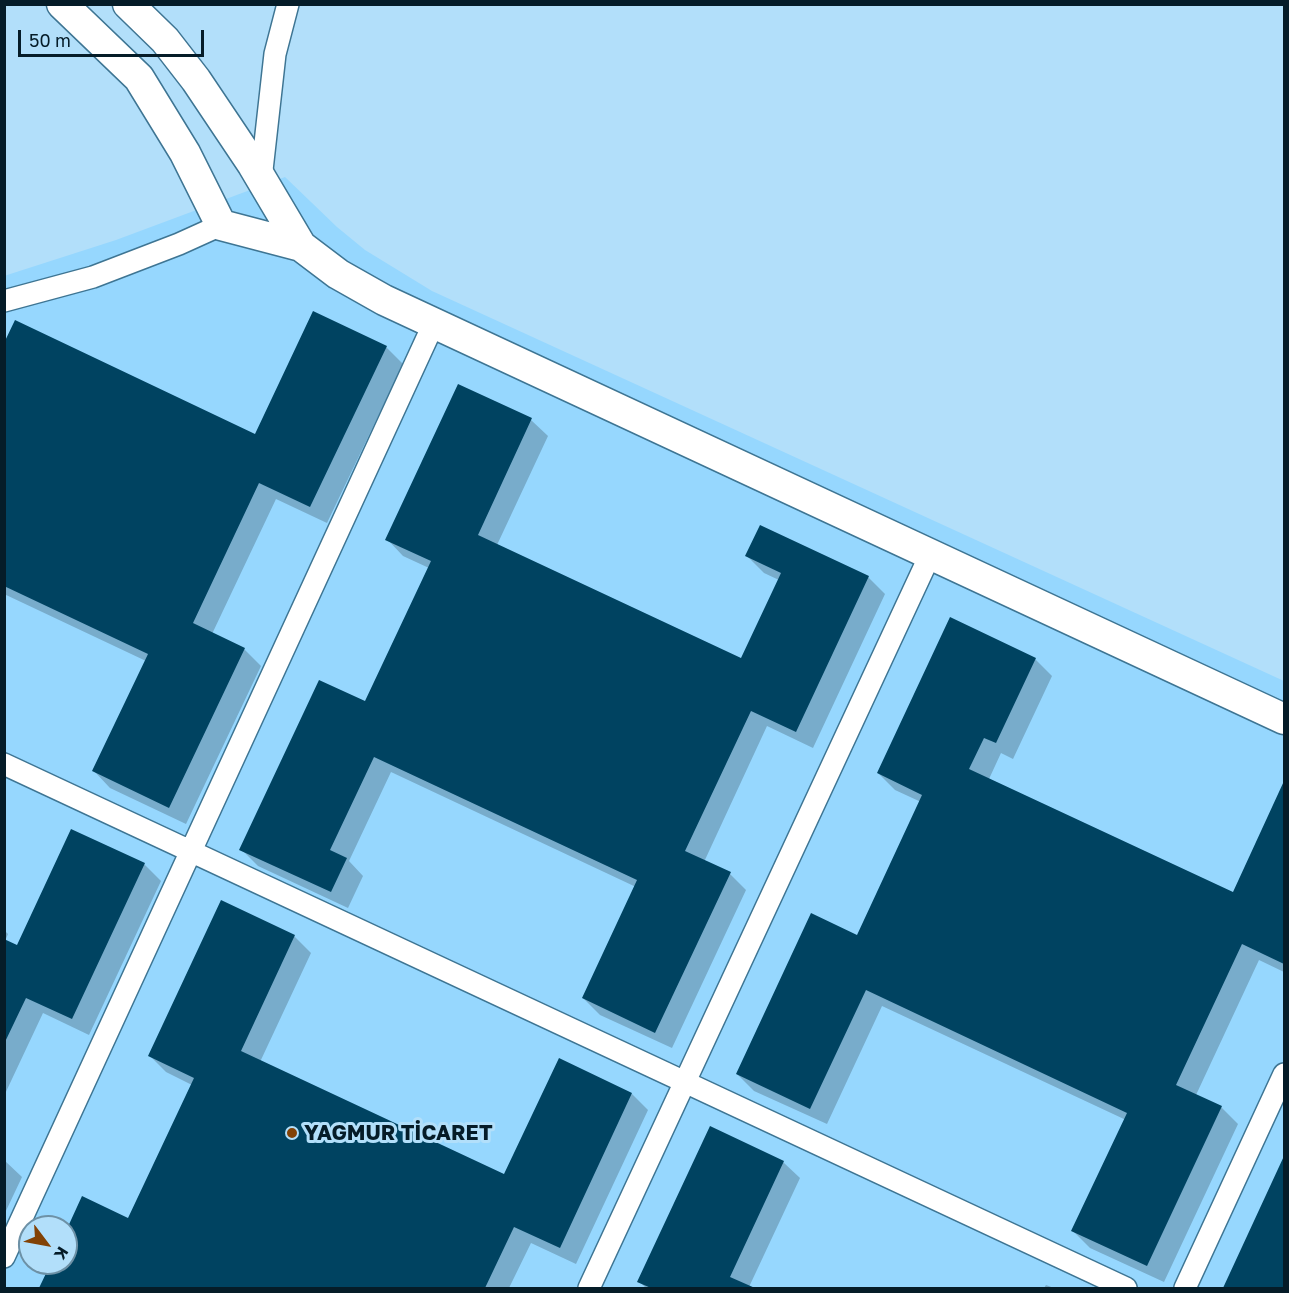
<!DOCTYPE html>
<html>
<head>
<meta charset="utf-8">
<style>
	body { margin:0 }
	#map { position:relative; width:1289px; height:1293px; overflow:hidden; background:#b2dffa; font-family:"Golos Text",sans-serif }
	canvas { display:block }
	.frame { position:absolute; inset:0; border:6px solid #051c28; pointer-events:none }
	.north { position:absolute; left:18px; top:1215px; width:60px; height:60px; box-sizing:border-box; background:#b2dffa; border:2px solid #6d91a6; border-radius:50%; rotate:122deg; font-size:16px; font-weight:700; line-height:24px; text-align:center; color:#051c28 }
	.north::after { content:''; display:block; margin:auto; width:21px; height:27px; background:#824206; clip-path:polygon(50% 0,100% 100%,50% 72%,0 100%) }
	.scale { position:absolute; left:18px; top:30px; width:186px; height:27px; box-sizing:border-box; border:3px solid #051c28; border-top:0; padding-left:8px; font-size:18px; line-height:21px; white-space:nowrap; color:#051c28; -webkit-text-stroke:4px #b2dffa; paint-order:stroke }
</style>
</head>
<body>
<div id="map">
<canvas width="1289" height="1293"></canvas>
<div class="frame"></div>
<div class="north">K</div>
<div class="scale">50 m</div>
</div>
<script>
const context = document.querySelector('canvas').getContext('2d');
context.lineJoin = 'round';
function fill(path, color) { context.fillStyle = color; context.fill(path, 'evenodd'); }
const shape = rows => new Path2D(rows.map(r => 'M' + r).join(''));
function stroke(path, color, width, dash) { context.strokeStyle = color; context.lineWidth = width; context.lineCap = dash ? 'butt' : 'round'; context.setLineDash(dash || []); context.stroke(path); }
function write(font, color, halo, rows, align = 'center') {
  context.font = font + ' "Golos Text",sans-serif'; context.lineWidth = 6; context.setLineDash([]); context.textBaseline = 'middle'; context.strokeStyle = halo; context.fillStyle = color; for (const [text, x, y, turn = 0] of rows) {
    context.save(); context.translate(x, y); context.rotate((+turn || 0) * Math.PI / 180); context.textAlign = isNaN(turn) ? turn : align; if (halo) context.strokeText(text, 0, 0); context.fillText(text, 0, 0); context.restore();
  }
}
fill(shape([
	[285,177,337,227,365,250,432,291,1284,681,1284,1288,5,1288,4,276,116,240],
	[30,1227,66,1227,66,1263,30,1263]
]), '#96d7fe');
fill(shape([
	[4,347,255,436,386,347,403,364,327,523,276,499,212,634,244,649,261,666,186,824,110,788,94,771,146,661,4,594],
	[459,386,531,420,548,436,497,545,742,660,779,580,764,573,747,556,761,527,868,577,885,594,813,748,767,726,704,862,730,874,746,890,672,1048,600,1015,583,998,636,887,391,772,349,861,363,876,348,908,258,866,241,849,366,703,429,568,403,556,387,539],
	[1035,659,1052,676,1013,759,1001,753,989,779,1233,894,1284,785,1284,972,1259,960,1196,1095,1221,1107,1238,1124,1164,1282,1090,1248,1073,1231,1126,1120,882,1006,827,1124,754,1091,737,1074,858,937,921,802,895,790,878,773],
	[144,864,161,881,89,1035,43,1013,4,1096,4,930,8,934,5,941,17,947],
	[222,902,294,936,311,953,260,1062,505,1176,632,1094,648,1110,576,1264,531,1243,509,1288,41,1288,53,1263,66,1263,66,1235,129,1220,192,1085,166,1072,150,1056],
	[1284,1159,1284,1288,1224,1288],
	[4,1160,22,1177,4,1215],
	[783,1162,800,1178,749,1287,751,1288,646,1288,639,1281],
	[1046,1285,1054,1288,1044,1288]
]), '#0003');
fill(shape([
	[313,311,387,346,310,507,259,483,193,623,245,648,169,808,92,771,148,654,4,586,4,343,15,320,255,434],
	[458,384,532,418,478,535,741,658,781,573,745,556,760,525,869,576,796,732,751,711,685,851,731,872,655,1033,582,998,637,880,374,757,330,850,347,858,331,892,239,850,319,680,365,701,431,561,385,540],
	[950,617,1036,658,996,743,984,738,969,769,1233,892,1284,781,1284,964,1242,944,1176,1085,1222,1106,1147,1266,1071,1231,1127,1113,866,990,810,1109,736,1074,811,913,857,935,922,795,877,773],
	[71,829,145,863,72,1019,26,998,4,1044,4,939,17,945],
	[221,900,295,935,241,1051,504,1174,559,1058,632,1093,560,1248,514,1227,485,1288,39,1288,51,1263,66,1263,66,1231,82,1196,128,1218,194,1078,148,1056],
	[710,1126,784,1161,730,1277,755,1288,651,1288,637,1282],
	[1284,1156,1284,1288,1223,1288]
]), '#004361');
const street = shape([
	[261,179,275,54,288,4],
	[4,301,93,277,179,244,221,225],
	[4,764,1126,1288],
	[4,1257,434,323],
	[589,1288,930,555],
	[1185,1288,1284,1074]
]);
const secondary = shape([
	[62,4,139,78,185,153,221,225,301,246,338,274,384,300,1284,719],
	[128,4,165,40,196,80,253,165,301,246]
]);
stroke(street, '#3e7593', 24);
stroke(secondary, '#3e7593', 33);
stroke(street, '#fff', 21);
stroke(secondary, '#fff', 30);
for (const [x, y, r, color] of [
	[292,1133,6,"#824206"]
]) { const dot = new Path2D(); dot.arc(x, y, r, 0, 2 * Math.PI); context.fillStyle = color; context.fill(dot); stroke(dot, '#b2dffa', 2); }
write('bold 21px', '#051c28', '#b2dffa', [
	["YAGMUR TİCARET",304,1133]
], 'left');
</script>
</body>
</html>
